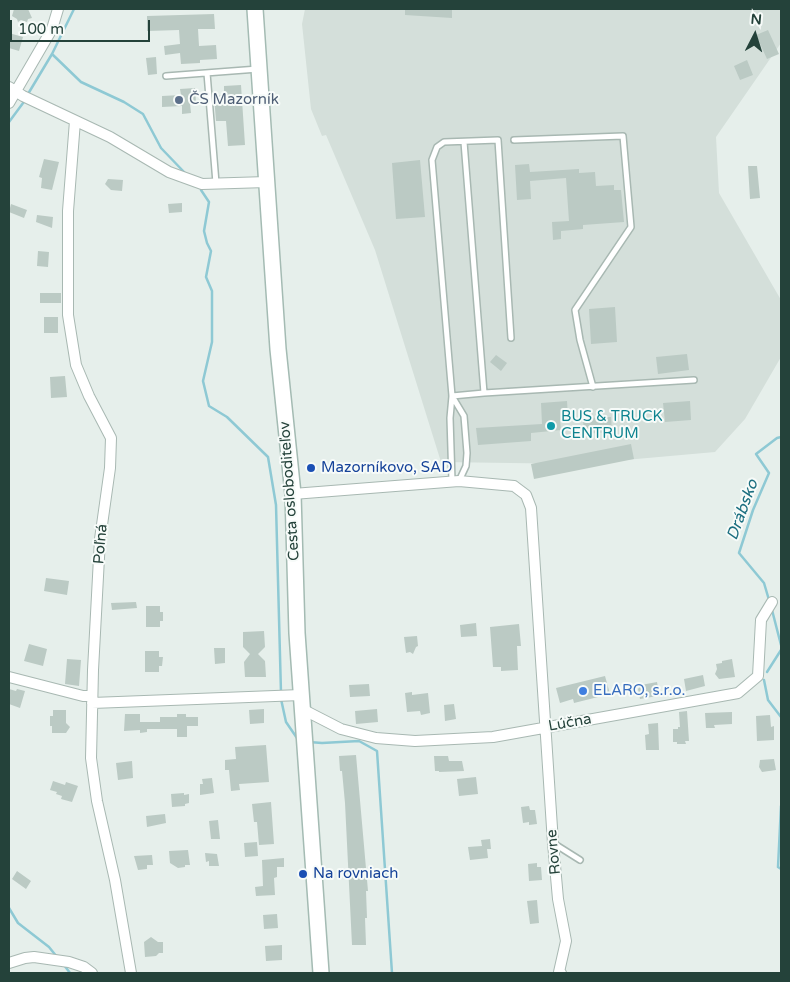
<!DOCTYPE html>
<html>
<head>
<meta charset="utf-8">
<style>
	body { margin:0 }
	#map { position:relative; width:790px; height:982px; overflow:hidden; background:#e6efeb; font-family:"Varela Round",sans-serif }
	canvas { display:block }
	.frame { position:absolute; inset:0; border:10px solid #24423a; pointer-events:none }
	.north { position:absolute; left:730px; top:10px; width:50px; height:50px; -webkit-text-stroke:4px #f7fbf9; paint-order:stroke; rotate:5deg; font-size:14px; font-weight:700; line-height:20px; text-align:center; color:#24423a }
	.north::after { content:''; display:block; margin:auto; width:18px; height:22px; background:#24423a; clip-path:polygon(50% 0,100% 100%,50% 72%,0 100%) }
	.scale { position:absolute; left:10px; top:20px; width:140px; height:22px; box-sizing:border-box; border:2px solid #24423a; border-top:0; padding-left:6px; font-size:15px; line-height:18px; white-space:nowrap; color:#24423a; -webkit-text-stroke:4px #f7fbf9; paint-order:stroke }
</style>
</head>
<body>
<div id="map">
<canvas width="790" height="982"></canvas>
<div class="frame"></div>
<div class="north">N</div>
<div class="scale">100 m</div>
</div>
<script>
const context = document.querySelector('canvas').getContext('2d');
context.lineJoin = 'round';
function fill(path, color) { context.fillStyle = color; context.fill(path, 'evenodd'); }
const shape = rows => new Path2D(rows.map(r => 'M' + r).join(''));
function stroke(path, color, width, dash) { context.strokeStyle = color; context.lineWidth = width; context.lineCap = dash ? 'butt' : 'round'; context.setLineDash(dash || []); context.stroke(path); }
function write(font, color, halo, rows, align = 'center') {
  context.font = font + ' "Varela Round",sans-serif'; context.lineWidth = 4; context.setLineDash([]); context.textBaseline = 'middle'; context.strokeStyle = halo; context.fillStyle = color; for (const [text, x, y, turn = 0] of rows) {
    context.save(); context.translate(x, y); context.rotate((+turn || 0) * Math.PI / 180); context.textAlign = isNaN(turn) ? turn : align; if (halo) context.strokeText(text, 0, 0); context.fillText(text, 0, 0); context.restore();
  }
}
fill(shape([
	[305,9,781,9,781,43,716,137,719,193,781,300,781,357,745,419,715,452,580,464,441,462,375,250,326,135,322,136,311,109,302,24]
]), '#d4dfda');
stroke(shape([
	[52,54,81,82,124,102,143,114,161,148,185,173],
	[28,94,52,54,74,9],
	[9,122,26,99],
	[201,190,209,202,204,231,207,243,211,251,206,277,212,291,212,342,203,381,209,406,227,417,268,457,276,505,281,693],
	[769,600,764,583,739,553,753,510,769,473,756,454,777,438,781,437],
	[772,610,781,645],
	[767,672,781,650],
	[764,680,768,700,781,717],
	[281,699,286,722,299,741],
	[309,742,322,743,359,741,377,751,392,973],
	[781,806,778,867,781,869],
	[9,908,18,923,49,947,57,957],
	[64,965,70,973]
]), '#8ec9d4', 2.5);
fill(shape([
	[14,9,28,9,32,18,28,19,27,22,21,20,18,22,17,19,12,16],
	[405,9,452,9,452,18,405,15],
	[214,14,215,29,198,29,199,46,216,45,217,59,200,60,200,63,181,64,180,53,165,55,164,46,180,44,179,30,147,31,147,16],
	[768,30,779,54,767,59,756,35],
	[9,33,23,37,19,51,9,48],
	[156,57,157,74,148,75,146,58],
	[747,60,753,75,740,80,734,66],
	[241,85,245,145,228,146,226,121,216,121,214,96,224,95,224,86],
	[195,88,196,103,190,104,191,113,182,114,182,106,162,107,162,96,181,95,180,89],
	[44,159,59,162,52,190,41,188,42,178,39,177],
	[420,160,425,217,396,219,392,163],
	[529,164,530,172,579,169,579,173,595,172,596,186,614,185,614,190,621,190,624,222,583,225,583,229,561,231,561,239,553,240,552,222,569,221,566,178,530,181,531,199,517,200,515,165],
	[748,166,757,166,760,198,750,199],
	[108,179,123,180,122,191,111,190,105,184],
	[182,203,182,212,169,213,168,204],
	[11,204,27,210,24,218,9,212],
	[37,215,53,217,52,228,36,222],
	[38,251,49,252,48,267,37,266],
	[40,293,61,293,61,303,40,303],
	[615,307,617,342,591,344,589,309],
	[44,317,58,317,58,333,44,333],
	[687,354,689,370,658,374,656,357],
	[496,355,507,363,501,371,490,362],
	[65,376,67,397,51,398,50,377],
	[567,401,568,418,560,420,561,430,531,433,531,441,478,445,476,428,542,424,541,403],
	[690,401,691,420,665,422,663,403],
	[611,417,612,432,584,434,583,418],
	[631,444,634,459,534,479,531,464],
	[46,578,69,581,67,595,44,591],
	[136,602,137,608,112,610,111,603],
	[146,606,160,606,160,612,163,612,163,621,160,621,160,627,146,627],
	[476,623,477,636,461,637,460,625],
	[519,624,521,646,517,646,518,670,501,671,501,667,493,667,490,627],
	[264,631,265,647,258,654,265,661,266,677,245,677,244,662,250,654,243,647,243,632],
	[417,636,418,646,416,647,413,654,410,652,406,653,404,637],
	[29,644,47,649,43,666,24,661],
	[214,648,225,648,225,663,215,664],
	[145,651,159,651,159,657,163,657,162,666,159,666,159,672,145,672],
	[67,659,81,660,79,686,65,684],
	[732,659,735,677,719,679,715,674,717,669,716,664,722,663,722,661],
	[703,675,705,686,686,691,684,679],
	[605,676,610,694,574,703,573,699,560,703,556,688],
	[657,682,659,693,657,696,640,699,638,689,641,685],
	[369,684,370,696,350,697,349,685],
	[9,689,16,691,17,689,25,691,20,708,9,704],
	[412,692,412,695,428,693,430,713,421,715,420,711,407,712,405,693],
	[454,704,456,719,445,721,444,705],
	[264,709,264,723,250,724,249,710],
	[377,709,378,722,356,724,355,711],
	[53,710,66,710,66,723,70,727,66,733,52,733,52,726,50,726,50,716,53,716],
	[687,711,689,741,685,741,686,744,677,744,677,742,673,742,673,729,678,729,678,727,680,727,679,712],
	[732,712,732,724,714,725,715,728,706,728,705,713],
	[125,714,140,714,140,722,160,722,160,717,177,717,177,714,186,714,186,717,198,717,198,726,187,726,187,737,177,737,177,729,147,729,147,732,140,733,140,730,124,731],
	[770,715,771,727,774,726,774,740,757,741,756,716],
	[658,723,659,750,646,750,645,735,649,734,648,724],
	[266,745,269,782,239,784,240,790,231,791,229,770,225,770,225,760,236,759,235,747],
	[356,755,368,891,366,891,367,918,365,918,366,945,352,945,345,803,342,771,340,771,339,756],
	[434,756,448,756,449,761,462,761,464,771,439,772,439,771,435,771],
	[774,759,776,770,762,772,759,767,760,760],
	[132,761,133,778,118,780,116,763],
	[476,777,478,794,459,796,457,779],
	[212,778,214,793,200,795,200,784,203,784,202,779],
	[53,781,65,785,66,782,78,786,72,802,61,799,62,796,56,794,57,792,50,790],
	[184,793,184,795,189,794,189,803,185,804,185,806,172,807,171,794],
	[271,802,274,844,259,845,257,822,254,822,252,804],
	[529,806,530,810,535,810,537,824,529,825,529,822,523,823,521,807],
	[165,814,166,823,147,827,146,816],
	[218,820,220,839,211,839,209,821],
	[490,839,491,849,487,849,488,858,470,860,468,847,482,846,481,840],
	[257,842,258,856,245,857,244,843],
	[188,850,190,865,185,865,185,867,178,868,170,863,169,851],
	[205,853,217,854,219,866,209,866,209,861,206,862],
	[152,855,153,865,147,865,147,869,138,870,134,856],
	[284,858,284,867,277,867,277,877,274,878,275,895,256,896,255,887,263,886,262,860],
	[537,863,537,867,541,867,542,880,529,881,528,864],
	[17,871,31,881,26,889,12,879],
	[537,900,539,923,530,924,527,901],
	[277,914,278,928,264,929,263,915],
	[151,937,158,942,163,942,163,953,159,953,156,956,145,957,144,942],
	[282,945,282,960,266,961,265,946]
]), '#bbcac4');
const lane = shape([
	[207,73,216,183],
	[166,76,258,69],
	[514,140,623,136,631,227,575,310,580,340,593,387],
	[484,393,694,380],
	[452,481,450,418,452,396,432,160,437,147,444,142,498,140,511,338],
	[459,481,466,466,467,453,464,416,452,396,484,393,464,142],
	[553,843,580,860]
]);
const street = shape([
	[9,87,23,96,110,137,169,172,202,184,267,182],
	[9,103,52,29,58,9],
	[75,121,68,211,68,315,76,365,89,396,111,438,110,468,100,539,93,670,91,758,97,801,115,880,131,973],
	[293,494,459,481,514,486,526,495,531,508,553,843,558,899,566,941,559,972,561,973],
	[9,677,83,696,92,696],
	[92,703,301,695],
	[302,709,341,729,376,738,415,741,493,737,738,693,758,676,761,620,772,602],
	[9,963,25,958,34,957,69,962,84,967,92,973]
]);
const secondary = shape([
	[255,9,278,349,293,494,297,633,321,973]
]);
stroke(lane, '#a8b8b2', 8);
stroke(street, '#a8b8b2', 12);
stroke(secondary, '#a4bbb3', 18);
stroke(lane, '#fff', 5);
stroke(street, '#fff', 10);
stroke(secondary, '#fff', 15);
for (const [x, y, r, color] of [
	[179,100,5,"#5c6f8a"],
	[551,426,5,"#0f9aa8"],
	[311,468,5,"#1a4fb4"],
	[583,691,5,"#3f7fe0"],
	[303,874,5,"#1a4fb4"]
]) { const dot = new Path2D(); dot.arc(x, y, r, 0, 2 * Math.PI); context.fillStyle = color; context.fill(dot); stroke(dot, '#f7fbf9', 2); }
write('15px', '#4e5e75', '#f7fbf9', [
	["ČS Mazorník",189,100]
], 'left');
write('15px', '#0d838f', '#f7fbf9', [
	["BUS & TRUCK",561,417],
	["CENTRUM",561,434]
], 'left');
write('15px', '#164399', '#f7fbf9', [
	["Mazorníkovo, SAD",321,468],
	["Na rovniach",313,874]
], 'left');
write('15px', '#24423a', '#f7fbf9', [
	["Cesta osloboditeľov",290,491,-94],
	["Poľná",101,544,-85],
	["Lúčna",570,723,-10],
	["Rovne",554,852,-95]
]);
write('15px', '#366cbe', '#f7fbf9', [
	["ELARO, s.r.o.",593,691]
], 'left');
write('italic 16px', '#1c6f80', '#f7fbf9', [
	["Drábsko",743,510,-70]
]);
</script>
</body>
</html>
